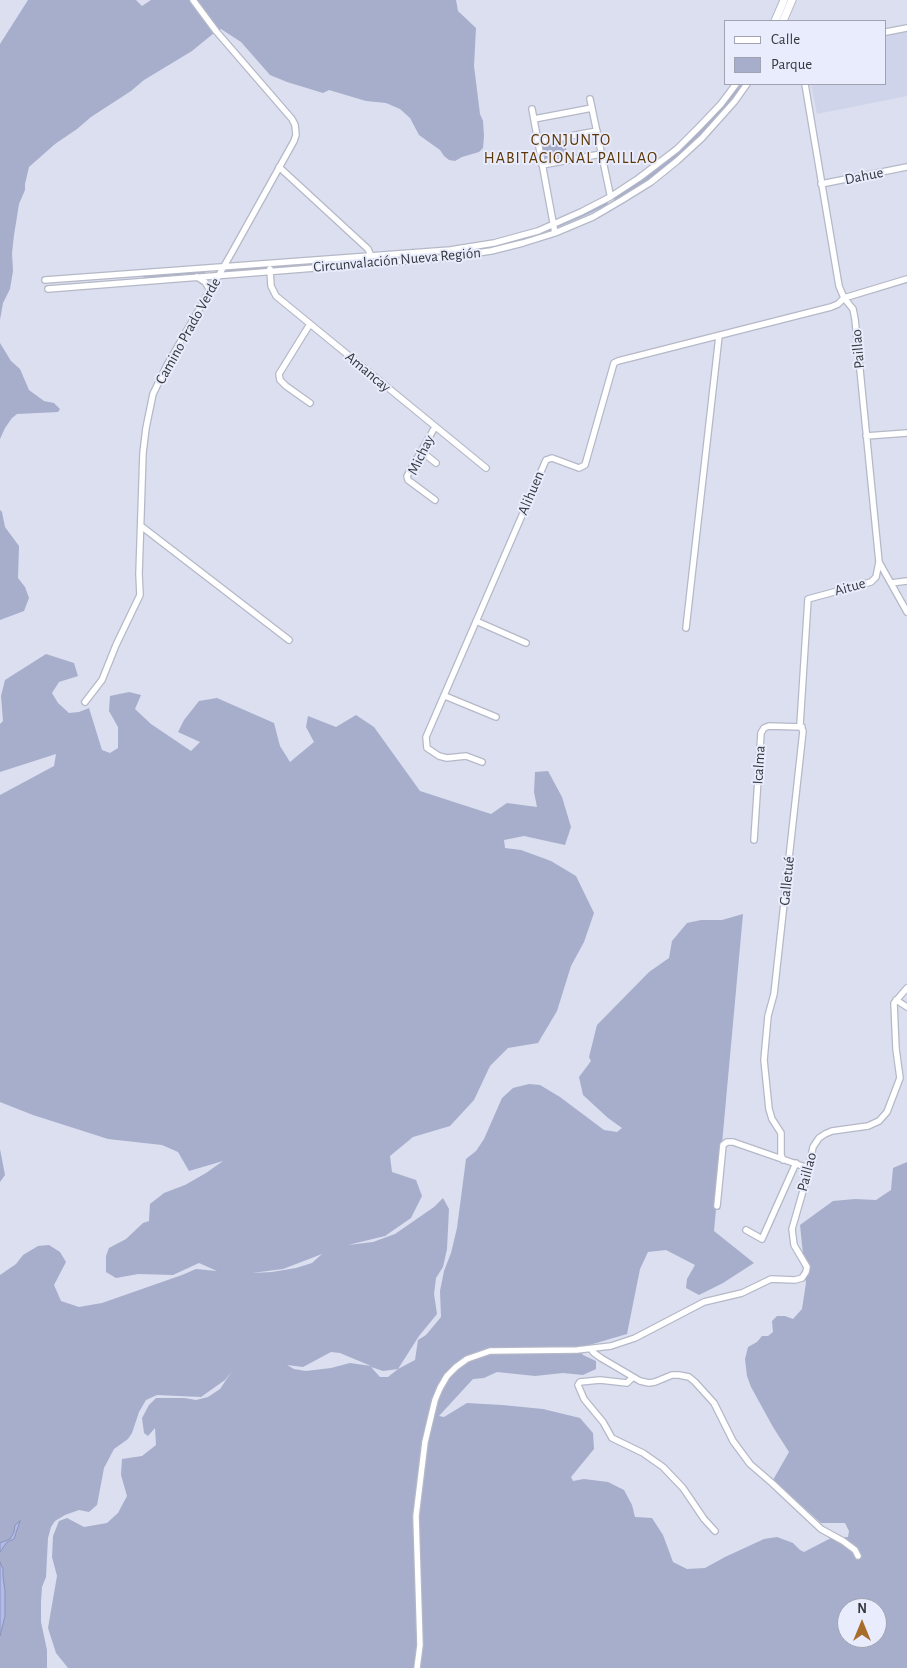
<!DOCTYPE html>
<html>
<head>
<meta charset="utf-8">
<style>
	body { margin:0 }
	#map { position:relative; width:907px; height:1668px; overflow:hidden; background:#dbdfef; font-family:"Alegreya Sans",sans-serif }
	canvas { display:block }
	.legend { position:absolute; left:724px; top:20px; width:162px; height:65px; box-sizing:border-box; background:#e8ecfc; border:1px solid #a1a4b0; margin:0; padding:6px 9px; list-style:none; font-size:15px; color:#36383e }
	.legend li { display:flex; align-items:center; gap:10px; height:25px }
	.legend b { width:25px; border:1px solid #a1a4b0 }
	.north { position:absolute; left:837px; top:1598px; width:50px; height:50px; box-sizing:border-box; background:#e8ecfc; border:1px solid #a1a4b0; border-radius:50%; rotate:0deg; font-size:14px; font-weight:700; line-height:20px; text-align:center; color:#36383e }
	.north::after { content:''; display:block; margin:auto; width:18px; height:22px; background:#a66d2b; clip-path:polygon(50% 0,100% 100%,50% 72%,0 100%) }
</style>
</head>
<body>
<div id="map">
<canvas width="907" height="1668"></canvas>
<ul class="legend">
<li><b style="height:6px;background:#fff"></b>Calle</li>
<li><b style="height:14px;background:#a7aecc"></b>Parque</li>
</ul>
<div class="north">N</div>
</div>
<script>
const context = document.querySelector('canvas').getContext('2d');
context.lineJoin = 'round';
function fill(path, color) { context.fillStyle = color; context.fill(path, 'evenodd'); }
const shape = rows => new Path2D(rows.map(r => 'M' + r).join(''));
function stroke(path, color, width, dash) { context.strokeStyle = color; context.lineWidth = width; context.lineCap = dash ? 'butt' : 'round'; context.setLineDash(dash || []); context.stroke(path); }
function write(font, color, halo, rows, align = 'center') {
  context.font = font + ' "Alegreya Sans",sans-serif'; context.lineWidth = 4; context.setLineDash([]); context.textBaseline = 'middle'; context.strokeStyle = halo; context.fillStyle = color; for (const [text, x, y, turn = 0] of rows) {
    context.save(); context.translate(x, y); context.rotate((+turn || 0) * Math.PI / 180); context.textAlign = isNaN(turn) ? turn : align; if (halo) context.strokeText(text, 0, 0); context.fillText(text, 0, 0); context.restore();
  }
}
fill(shape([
	[907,30,907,96,817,114,811,84,886,84,886,34]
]), '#cfd4ea');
fill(shape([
	[28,0,136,0,142,6,151,0,456,0,458,11,476,28,474,66,480,114,483,121,484,136,483,148,479,152,462,157,455,161,449,160,444,156,440,150,419,135,410,118,400,109,386,103,366,101,329,90,323,93,287,82,270,75,241,42,221,29,214,33,192,51,144,80,131,91,91,117,77,129,55,144,29,167,25,184,25,190,19,204,14,235,12,253,13,271,10,289,3,303,0,320,0,44],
	[741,84,744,84,725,109,699,137,680,155,640,186,616,201,614,201,614,198,645,178,687,144,714,116],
	[565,140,567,155,545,159,542,158,540,144],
	[607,201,608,204,607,205,582,217,556,228,555,226],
	[550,228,551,232,495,248,452,255,272,269,273,266,454,251],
	[264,266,266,267,267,270,223,272,226,269],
	[205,270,205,273,144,278,143,276],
	[0,337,0,343,11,361,20,369,29,390,44,401,54,403,60,409,58,412,17,414,12,418,5,428,0,439],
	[0,510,2,512,5,527,19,546,18,578,25,587,29,598,24,611,0,620],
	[46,654,74,663,78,676,59,682,52,693,58,703,69,713,79,712,89,708,102,750,110,753,118,748,118,727,109,711,110,696,129,692,141,695,135,709,151,724,191,751,200,742,178,732,184,720,199,701,217,698,274,723,280,746,290,762,314,742,306,727,308,716,336,727,356,715,374,727,420,791,491,814,507,803,537,807,534,792,535,772,548,771,562,797,571,827,565,845,524,836,504,840,505,848,521,850,551,861,576,876,594,913,584,942,571,966,557,1011,538,1043,508,1048,490,1066,474,1100,450,1126,413,1137,390,1156,392,1172,416,1180,422,1196,411,1218,385,1236,348,1245,373,1242,395,1234,434,1207,443,1198,449,1209,447,1249,443,1267,436,1278,434,1294,437,1314,419,1336,398,1369,415,1360,418,1340,426,1335,441,1317,440,1291,444,1271,451,1253,457,1228,466,1159,476,1151,484,1139,502,1098,513,1088,529,1084,540,1085,560,1097,604,1130,617,1132,622,1128,608,1118,583,1095,579,1077,591,1061,589,1057,597,1025,649,972,669,958,672,941,687,923,701,920,722,920,743,914,714,1231,754,1263,723,1283,699,1295,686,1288,687,1279,695,1265,666,1250,648,1252,640,1269,627,1334,579,1348,583,1355,596,1361,596,1369,583,1375,563,1373,535,1376,497,1372,484,1378,473,1379,439,1416,444,1417,467,1403,502,1405,543,1409,580,1418,593,1433,594,1449,571,1477,573,1481,584,1479,608,1482,624,1490,632,1505,635,1517,652,1518,663,1535,673,1562,687,1569,705,1568,725,1557,764,1539,777,1537,793,1543,800,1550,804,1552,831,1538,848,1537,849,1531,845,1523,821,1523,773,1480,789,1452,773,1427,751,1387,747,1376,745,1359,748,1347,757,1342,762,1336,768,1336,773,1332,772,1321,777,1316,785,1316,793,1319,802,1309,806,1283,800,1225,833,1201,855,1199,876,1200,891,1190,893,1168,907,1162,907,1668,68,1668,56,1653,48,1628,57,1576,52,1557,53,1536,59,1521,67,1518,84,1527,107,1523,118,1513,127,1496,121,1475,122,1459,142,1456,156,1445,155,1428,148,1436,144,1433,142,1418,149,1405,156,1398,184,1398,196,1400,208,1397,220,1389,232,1371,225,1380,201,1397,157,1395,146,1400,139,1412,132,1433,128,1439,114,1449,104,1468,97,1505,89,1512,79,1510,65,1515,55,1521,51,1527,48,1538,46,1577,42,1587,41,1602,41,1622,47,1650,47,1668,0,1668,0,1275,16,1264,23,1255,38,1246,49,1245,60,1252,66,1262,54,1285,61,1301,79,1307,102,1303,182,1275,196,1269,217,1271,199,1263,173,1275,138,1274,116,1278,106,1272,106,1256,109,1248,126,1239,143,1223,149,1221,150,1204,164,1193,185,1185,206,1173,223,1161,189,1171,178,1152,162,1145,108,1139,33,1115,0,1102,0,795,54,766,56,754,0,772,0,724,3,721,1,696,5,680],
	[322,1254,312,1263,296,1268,272,1272,252,1273,283,1269],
	[331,1352,340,1353,371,1366,350,1363,331,1368,306,1371,294,1369,287,1365,303,1367],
	[371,1367,383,1371,398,1369,388,1377,380,1377],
	[847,1608,877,1608,877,1638,847,1638],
	[0,1149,5,1175,0,1182]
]), '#a7aecc');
const water = shape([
	[20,1521,14,1539,7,1542,0,1552,0,1543,10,1539,14,1532,15,1525,20,1521],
	[0,1562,3,1569,3,1576,5,1591,5,1616,0,1636,0,1562]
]);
fill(water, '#b0baeb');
stroke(water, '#8b93b7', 1);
const minor = shape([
	[886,32,907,28],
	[805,84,839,286,844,298,853,309,855,319,879,562,907,612],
	[590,99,610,194],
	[532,109,555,233],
	[534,119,592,108],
	[538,142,597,131],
	[542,165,601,154],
	[279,167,368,249,371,256],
	[821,184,907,167],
	[270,269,271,286,276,296,486,468],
	[197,277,205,282,210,290],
	[45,280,450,250,494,243,523,235,538,231,581,212,610,197,639,178,677,149,699,127,721,104,736,84],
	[48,289,442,258,491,251,523,243,555,233,593,217,622,200,651,182,677,161,702,138,735,101,747,84],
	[310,324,279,374,280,380,286,386,310,403],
	[435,427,407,476,408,480,435,500],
	[866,436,907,433],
	[421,451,436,463],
	[141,526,289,640],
	[891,583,907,581],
	[476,621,526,643],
	[686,628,719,336],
	[445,696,496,717],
	[85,702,102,680,116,645,140,595,139,574,143,453,146,428,153,394,167,365,231,254,294,141,296,135,295,125,292,119,216,31,193,0],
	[482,762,466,756,447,758,439,756,427,748,426,737,546,460,552,458,579,468,585,465,614,363,618,361,831,307,838,304,844,298,907,279],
	[754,840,761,733,764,728,769,726,802,727],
	[896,1000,907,1007],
	[783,1160,781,1155,781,1133,772,1119,769,1109,764,1060,768,1016,774,994,803,731,800,725,808,599,871,582,876,577,879,562],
	[717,1206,723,1145,727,1142,733,1142,808,1168],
	[746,1230,762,1239,796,1163],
	[591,1349,594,1353,601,1358,640,1381,649,1383,655,1382,672,1375,679,1375,689,1377,695,1382,714,1403,733,1441,750,1464,772,1483,821,1529,843,1541,855,1550,858,1556],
	[633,1377,627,1383,600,1380,580,1382,578,1385,584,1399,603,1422,612,1438,643,1453,663,1467,683,1488,704,1519,715,1531],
	[417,1668,420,1645,416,1516,425,1442,435,1400,440,1388,447,1376,456,1367,467,1359,490,1351,577,1350,611,1346,635,1338,704,1302,742,1293,771,1279,795,1280,802,1278,806,1272,807,1267,794,1245,792,1229,807,1177,813,1147,819,1138,825,1134,832,1131,868,1126,879,1121,887,1112,900,1078,896,1049,894,1003,907,988]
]);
const tertiary = shape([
	[775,21,784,0],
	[783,21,792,0]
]);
stroke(minor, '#b5b8c7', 8);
stroke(tertiary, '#b5b8c7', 9);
stroke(minor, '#fff', 5.5);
stroke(tertiary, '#fff', 7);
write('15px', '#36383e', '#e8ecfc', [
	["Dahue",864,176,-11],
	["Circunvalación Nueva Región",397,260,-5],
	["Camino Prado Verde",188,331,-61],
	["Paillao",858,349,-95],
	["Amancay",368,372,40],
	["Michay",421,455,-64],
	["Alihuen",531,493,-67],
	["Aitue",850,587,-15],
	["Icalma",759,765,-86],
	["Galletué",787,881,-84],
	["Paillao",807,1172,-75]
]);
context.letterSpacing = '1px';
write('16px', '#5d3705', '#e8ecfc', [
	["CONJUNTO",571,140],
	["HABITACIONAL PAILLAO",571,158]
]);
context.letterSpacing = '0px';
</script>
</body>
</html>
